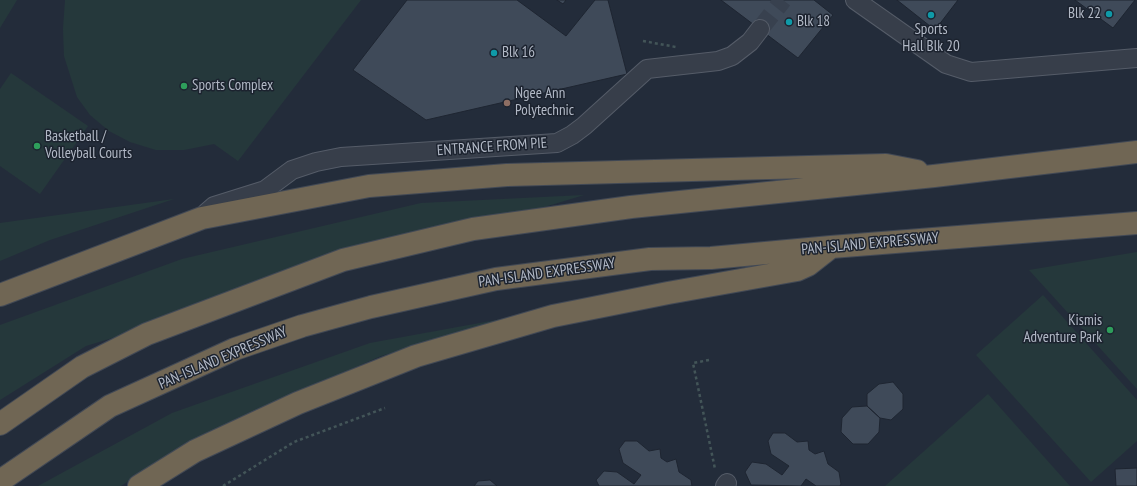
<!DOCTYPE html>
<html>
<head>
<meta charset="utf-8">
<style>
	body { margin:0 }
	canvas { display:block; background:#232c3a }
</style>
</head>
<body>
<canvas width="1137" height="486"></canvas>
<script>
const context = document.querySelector('canvas').getContext('2d');
context.lineJoin = 'round';
function fill(path, color) { context.fillStyle = color; context.fill(path, 'evenodd'); }
const shape = rows => new Path2D(rows.map(r => 'M' + r).join(''));
function stroke(path, color, width, dash) { context.strokeStyle = color; context.lineWidth = width; context.lineCap = dash ? 'butt' : 'round'; context.setLineDash(dash || []); context.stroke(path); }
function write(font, color, halo, rows, align = 'center') {
  context.font = font + ' "PT Sans Narrow",sans-serif'; context.lineWidth = 3; context.setLineDash([]); context.textBaseline = 'middle'; context.strokeStyle = halo; context.fillStyle = color; for (const [text, x, y, turn = 0] of rows) {
    context.save(); context.translate(x, y); context.rotate((+turn || 0) * Math.PI / 180); context.textAlign = isNaN(turn) ? turn : align; if (halo) context.strokeText(text, 0, 0); context.fillText(text, 0, 0); context.restore();
  }
}
fill(shape([
	[0,0,17,0,0,28],
	[65,0,361,0,238,161,214,144,184,150,156,150,130,142,109,131,90,115,77,97,64,56,63,29],
	[11,73,88,126,40,194,0,166,0,89],
	[584,195,86,346,0,400,0,325,182,259,421,203],
	[174,199,50,240,0,261,0,223],
	[1137,252,1137,389,1029,270],
	[1043,295,1137,400,1137,441,1091,482,976,355],
	[529,314,381,356,187,442,121,486,38,486,172,413,370,343],
	[988,394,1070,486,885,486]
]), '#25383b');
const building = shape([
	[407,0,517,0,566,36,595,0,608,0,627,74,426,120,353,70,407,0],
	[557,0,566,0,563,4,557,0],
	[721,0,814,0,833,15,798,58,721,0],
	[897,0,958,0,935,30,897,0],
	[1075,0,1135,0,1113,28,1075,0],
	[893,382,903,394,903,409,891,420,880,418,867,406,867,394,879,384,893,382],
	[867,406,880,418,879,432,868,444,853,444,841,432,842,418,852,407,867,406],
	[773,433,785,433,797,442,808,441,809,450,815,454,824,451,828,464,839,472,841,484,840,486,816,486,806,479,801,486,751,485,745,472,752,462,766,464,782,475,789,466,771,454,768,441,773,433],
	[625,441,637,441,649,451,660,449,661,458,667,462,676,459,679,472,691,480,692,486,599,486,596,480,604,471,617,472,634,484,641,475,623,463,619,449,625,441],
	[1137,468,1137,486,1116,486,1115,469,1137,468],
	[490,480,497,486,474,486,478,481,490,480]
]);
fill(building, '#3f4a59');
stroke(building, '#1e2531', 1);
stroke(shape([
	[760,29,783,0]
]), '#38414f', 18, [18, 9]);
const minor = shape([
	[855,0,946,64,971,72,1137,58],
	[206,213,214,206,265,190,292,170,316,162,341,157,557,143,572,135,584,126,647,69,718,61,732,56,750,42,760,29],
	[725,486,727,483]
]);
const highway = shape([
	[0,295,202,218,369,186,507,175,692,170,886,165,917,171],
	[0,424,82,367,147,334,343,260,473,229,631,207,934,176,1137,152],
	[0,481,110,406,235,349,302,326,371,307,496,279,650,259,711,258,831,247,1137,223],
	[139,486,195,451,298,403,416,356,553,316,668,293,797,270,808,265,831,247]
]);
stroke(minor, '#555c68', 20);
stroke(highway, '#424955', 24);
stroke(shape([
	[643,41,676,47],
	[709,360,693,363,715,469],
	[223,486,294,442,385,408]
]), '#435558', 2.5, [3, 3]);
stroke(minor, '#373e4a', 18);
stroke(highway, '#706654', 22);
for (const [x, y, r, color] of [
	[1109,14,4,"#0f9aa8"],
	[931,15,4,"#0f9aa8"],
	[789,22,4,"#0f9aa8"],
	[494,53,4,"#0f9aa8"],
	[184,86,4,"#2e9e5b"],
	[507,103,4,"#8d6e63"],
	[37,146,4,"#2e9e5b"],
	[1110,330,4,"#2e9e5b"]
]) { const dot = new Path2D(); dot.arc(x, y, r, 0, 2 * Math.PI); context.fillStyle = color; context.fill(dot); stroke(dot, '#1c232f', 1.5); }
write('15px', '#b2b9c6', '#1c232f', [
	["Blk 22",1101,14,"right"],
	["Blk 18",797,22],
	["Sports",931,30,"center"],
	["Hall Blk 20",931,47,"center"],
	["Blk 16",502,53],
	["Sports Complex",192,86],
	["Ngee Ann",515,94],
	["Polytechnic",515,111],
	["Basketball /",45,137],
	["Volleyball Courts",45,154],
	["Kismis",1102,321,"right"],
	["Adventure Park",1102,338,"right"]
], 'left');
write('15px', '#b2b9c6', '#1c232f', [
	["ENTRANCE FROM PIE",492,147,-4],
	["PAN-ISLAND EXPRESSWAY",870,244,-5],
	["PAN-ISLAND EXPRESSWAY",547,273,-8],
	["PAN-ISLAND EXPRESSWAY",223,358,-23]
]);
</script>
</body>
</html>
